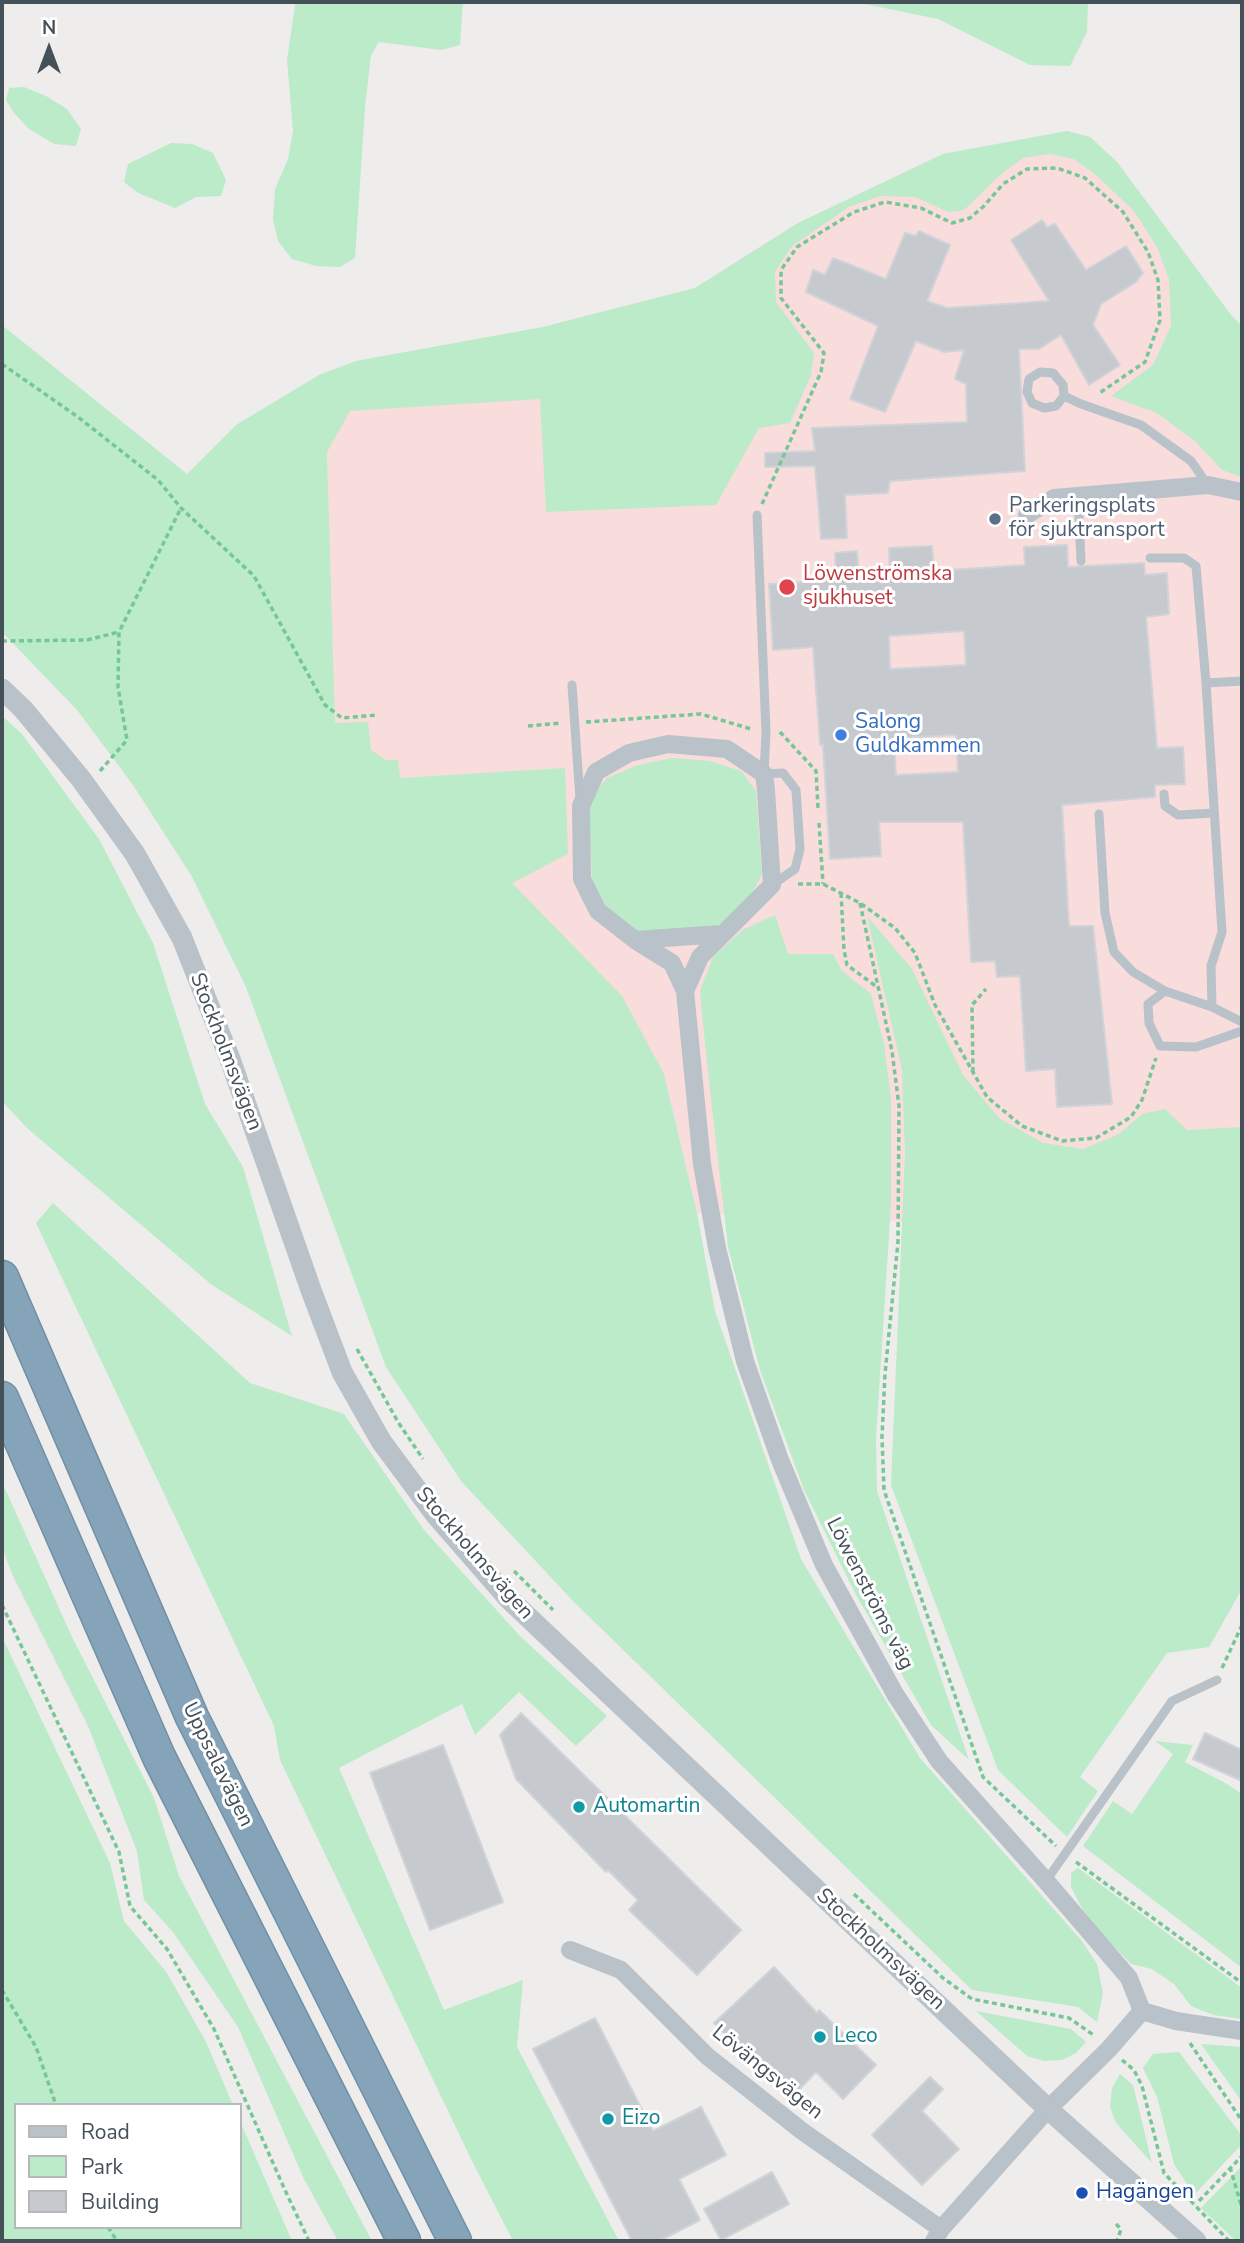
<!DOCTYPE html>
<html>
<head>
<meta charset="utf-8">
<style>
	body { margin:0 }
	#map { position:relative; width:1244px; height:2243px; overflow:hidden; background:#efecec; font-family:"Nunito Sans",sans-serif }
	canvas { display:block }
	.frame { position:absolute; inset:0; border:4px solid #455158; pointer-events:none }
	.legend { position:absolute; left:14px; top:2103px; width:228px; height:126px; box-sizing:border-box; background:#fff; border:2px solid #b5b9bc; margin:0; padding:9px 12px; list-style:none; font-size:21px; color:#455158 }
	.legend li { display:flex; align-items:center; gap:14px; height:35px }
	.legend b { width:35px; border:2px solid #b5b9bc }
	.north { position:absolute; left:14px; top:14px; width:70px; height:70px; -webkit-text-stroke:5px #fff; paint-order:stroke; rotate:0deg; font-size:19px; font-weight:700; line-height:28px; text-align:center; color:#455158 }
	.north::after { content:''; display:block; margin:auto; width:24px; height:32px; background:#455158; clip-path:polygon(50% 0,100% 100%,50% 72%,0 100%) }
</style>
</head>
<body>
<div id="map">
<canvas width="1244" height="2243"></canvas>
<div class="frame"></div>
<ul class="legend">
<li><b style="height:9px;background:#b8c2c8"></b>Road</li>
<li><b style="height:19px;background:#bbebc9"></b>Park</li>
<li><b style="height:19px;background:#c6cacf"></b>Building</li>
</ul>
<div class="north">N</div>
</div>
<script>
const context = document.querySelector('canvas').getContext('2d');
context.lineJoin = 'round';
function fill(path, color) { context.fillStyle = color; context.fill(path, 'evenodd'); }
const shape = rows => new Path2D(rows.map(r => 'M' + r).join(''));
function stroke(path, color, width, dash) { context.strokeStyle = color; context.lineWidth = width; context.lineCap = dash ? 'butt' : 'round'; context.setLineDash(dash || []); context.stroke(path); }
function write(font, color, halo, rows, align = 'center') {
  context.font = font + ' "Nunito Sans",sans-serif'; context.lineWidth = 6; context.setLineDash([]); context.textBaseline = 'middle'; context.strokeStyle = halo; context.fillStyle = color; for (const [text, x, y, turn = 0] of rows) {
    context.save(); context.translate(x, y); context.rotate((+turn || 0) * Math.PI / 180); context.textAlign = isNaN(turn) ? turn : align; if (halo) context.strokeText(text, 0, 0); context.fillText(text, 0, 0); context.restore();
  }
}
fill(shape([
	[1067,131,1090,137,1117,162,1231,315,1242,326,1242,1236,697,1213,664,1074,336,785,327,452,356,361,543,327,695,288,798,223,943,154]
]), '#f9dcdc');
fill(shape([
	[292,2,463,2,460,45,441,50,379,42,371,55,365,107,355,258,340,267,316,266,292,259,278,241,273,220,275,189,288,159,293,131,287,60,295,5],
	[855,2,1088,2,1087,32,1070,66,1030,65,938,19],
	[24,87,46,96,67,109,81,129,76,146,54,144,29,129,14,113,6,100,9,88],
	[1067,131,1090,137,1117,162,1231,315,1242,326,1242,477,1222,470,1195,441,1157,413,1111,396,1153,365,1171,326,1169,279,1157,247,1134,211,1097,176,1074,159,1050,154,1023,158,1000,175,964,210,948,212,916,197,880,196,849,207,792,246,775,272,776,302,814,353,811,375,790,423,759,428,716,505,546,512,540,399,350,411,327,452,335,723,368,722,371,750,385,760,398,760,400,778,565,768,568,854,512,883,622,996,664,1074,697,1213,715,1311,801,1559,920,1758,1082,1941,1097,1964,1103,1993,1097,2022,1078,2007,972,1990,572,1600,461,1481,386,1367,246,987,191,875,133,785,77,710,2,632,2,325,187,474,236,425,319,375,356,361,543,327,695,288,798,223,943,154],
	[171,143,192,144,213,153,226,180,221,196,196,197,175,208,138,193,124,182,128,164],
	[2,716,22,734,99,839,153,943,205,1104,243,1167,292,1336,212,1285,27,1128,2,1101],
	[672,758,710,761,741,771,756,791,762,874,748,902,722,925,692,930,636,931,608,909,592,882,589,807,597,790,607,778,638,765],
	[775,915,788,954,833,954,842,971,871,994,884,1044,891,1098,891,1204,876,1438,877,1491,969,1760,931,1725,856,1595,804,1490,760,1370,728,1247,707,1063,700,991,713,957,744,929],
	[867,916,912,969,963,1075,999,1118,1043,1143,1084,1149,1119,1134,1142,1114,1165,1109,1187,1130,1242,1127,1242,1589,1209,1647,1167,1653,1080,1777,1098,1791,1067,1837,998,1770,891,1485,905,1153,902,1070],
	[53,1203,250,1383,344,1414,424,1530,520,1636,607,1716,576,1746,519,1692,475,1735,462,1704,339,1768,444,2010,523,1980,517,2047,619,2241,513,2241,472,2161,280,1760,274,1726,36,1223],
	[2,1482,72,1637,154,1798,179,1876,372,2241,338,2241,304,2179,238,2027,173,1932,144,1900,137,1851,88,1726,12,1574,2,1547],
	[2,1637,110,1863,124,1921,167,1973,206,2042,233,2105,16,2105,16,2227,240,2227,240,2121,292,2241,2,2241],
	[1155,1741,1193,1745,1185,1762,1227,1784,1242,1794,1242,1968,1083,1846,1113,1801,1132,1814,1173,1754],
	[1078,1868,1242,1988,1242,2019,1213,2015,1191,2006,1174,1984,1152,1969,1131,1964,1104,1936,1083,1910,1071,1887,1071,1873],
	[976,2011,1071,2029,1086,2042,1076,2053,1062,2060,1044,2061,1027,2056],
	[1201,2044,1242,2047,1242,2103,1242,2102],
	[1179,2052,1242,2136,1242,2144,1194,2195,1174,2164,1157,2097,1143,2068,1153,2054],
	[1120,2074,1133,2085,1152,2163,1116,2123,1110,2107,1112,2088],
	[1242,2166,1242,2241,1236,2241,1201,2208]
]), '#bbebc9');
const building = shape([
	[1042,220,1047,227,1055,224,1086,270,1126,246,1143,273,1136,282,1101,304,1093,325,1120,365,1089,385,1061,335,1039,349,1019,349,1025,471,890,481,888,493,845,495,847,538,821,539,815,466,765,467,765,453,815,451,812,428,967,422,966,384,955,379,964,350,944,352,916,341,885,412,850,399,878,326,806,292,813,270,825,275,833,258,886,279,905,233,916,236,919,231,950,245,927,301,947,308,1049,301,1011,240,1042,220],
	[1067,545,1068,567,1144,563,1145,575,1167,573,1169,614,1146,617,1157,748,1183,747,1185,784,1155,785,1155,797,1062,805,1069,926,1093,926,1112,1104,1057,1107,1055,1069,1026,1071,1020,976,997,977,995,961,971,962,963,822,879,822,881,856,830,859,823,745,820,745,813,647,773,650,769,584,836,580,835,553,857,551,859,576,890,574,889,548,932,546,934,571,1025,565,1024,547,1067,545],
	[964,631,966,665,890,669,889,636,964,631],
	[956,735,958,772,896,775,894,738,956,735],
	[521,1713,741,1930,697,1975,629,1910,638,1900,608,1870,606,1872,516,1779,500,1735,521,1713],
	[1205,1733,1242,1750,1242,1781,1193,1759,1205,1733],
	[443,1745,503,1902,430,1930,370,1773,443,1745],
	[774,1967,817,2013,819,2010,876,2065,843,2099,816,2072,796,2093,757,2055,751,2061,714,2023,774,1967],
	[595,2018,653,2131,701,2107,726,2155,679,2179,700,2220,659,2241,632,2241,533,2049,595,2018],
	[930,2077,943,2089,922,2111,959,2149,922,2185,872,2135,930,2077],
	[772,2172,789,2204,721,2240,704,2209,772,2172]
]);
fill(building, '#c6cacf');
stroke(building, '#d0d3d7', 2);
const motorway = shape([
	[2,1277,192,1717,455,2241],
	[2,1398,159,1757,404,2241]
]);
stroke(motorway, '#718fa5', 35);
stroke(shape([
	[2,364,78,417,158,480,181,508,254,576,325,705,342,718,377,715],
	[762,504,821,372,824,353,781,298,781,270,797,247,854,212,885,202,921,208,952,223,970,218,984,206,1003,184,1027,169,1057,168,1085,178,1123,212,1148,252,1158,280,1160,320,1145,362,1098,394],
	[2,641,87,640,119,632],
	[586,722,701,714,751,729],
	[528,726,561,723],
	[780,732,816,771,818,808],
	[100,771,127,740,118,687,119,632,181,508],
	[819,823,823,884],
	[798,884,823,884,860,903,895,928,915,953,935,1005,987,1097,1022,1126,1062,1141,1096,1138,1131,1117,1142,1100,1156,1058],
	[841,893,844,950,847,965,877,987],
	[860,903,892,1051,899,1106,898,1242,885,1374,882,1437,884,1490,983,1777,1056,1846],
	[973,1072,972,1005,986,989],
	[357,1349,398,1422,423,1459],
	[514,1571,553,1610],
	[2,1605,119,1852,130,1906,167,1949,214,2029,284,2188,309,2241],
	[1222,1668,1242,1625],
	[1076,1862,1242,1983],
	[854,1894,943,1978,972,1999,1069,2018,1095,2036],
	[2,1990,36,2047,56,2105],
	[1190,2043,1242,2121],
	[1122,2060,1134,2070,1142,2086,1164,2173,1229,2241],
	[1230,2167,1242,2208],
	[1199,2201,1242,2156],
	[1116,2224,1121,2229,1117,2241],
	[108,2227,117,2241]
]), '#75c796', 3.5, [5, 3.5]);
stroke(shape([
	[1064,396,1056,406,1044,408,1032,403,1027,392,1029,379,1040,372,1053,373,1063,385,1064,396,1081,404,1141,425,1191,461,1207,484],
	[1078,496,1081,561],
	[757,515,766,732,764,774,783,773,796,790,800,849,795,869,772,885],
	[1150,558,1184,558,1196,566,1206,683,1222,932,1211,966,1212,1007,1242,1022],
	[1206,683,1242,681],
	[572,685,580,799],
	[1164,794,1165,806,1178,815,1214,813],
	[1099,814,1105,913,1114,952,1133,972,1165,991],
	[1212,1007,1165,991,1148,1004,1149,1023,1160,1046,1196,1047,1242,1031],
	[1046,1881,1172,1701,1217,1680]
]), '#b8c2c8', 9);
stroke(shape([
	[1027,515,1054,498,1208,485,1242,492],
	[635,940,721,934],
	[685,991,700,957,772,885,766,790,764,774,727,749,668,744,629,753,596,772,581,806,582,879,598,911,635,940,672,963,685,991,702,1164,717,1248,745,1361,780,1460,824,1565,895,1694,939,1761,1046,1881,1129,1978,1142,2011,1109,2049,1048,2109,941,2229,934,2241],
	[570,1950,621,1970,707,2056,802,2131,941,2229],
	[1142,2011,1176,2021,1242,2031]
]), '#b8c2c8', 18);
stroke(shape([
	[2,689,23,709,81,779,135,854,182,938,230,1059,311,1290,342,1372,381,1441,435,1514,509,1599,1048,2109,1196,2241]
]), '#b8c2c8', 21);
stroke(motorway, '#85a4b9', 32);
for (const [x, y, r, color] of [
	[995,519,7,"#5c6f8a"],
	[787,587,9,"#e0444e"],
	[841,735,7,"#3f7fe0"],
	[579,1807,7,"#0f9aa8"],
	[820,2037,7,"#0f9aa8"],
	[608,2119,7,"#0f9aa8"],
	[1082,2193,7,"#1a4fb4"]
]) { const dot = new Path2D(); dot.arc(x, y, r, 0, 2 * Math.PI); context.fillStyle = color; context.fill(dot); stroke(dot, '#fff', 2.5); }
write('21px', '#4e5e75', '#fff', [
	["Parkeringsplats",1009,507],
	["för sjuktransport",1009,531]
], 'left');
write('21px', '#be3a42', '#fff', [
	["Löwenströmska",803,575],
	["sjukhuset",803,599]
], 'left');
write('21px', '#366cbe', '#fff', [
	["Salong",855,723],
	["Guldkammen",855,747]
], 'left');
write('21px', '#455158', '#fff', [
	["Stockholmsvägen",225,1052,69],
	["Stockholmsvägen",474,1554,49],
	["Löwenströms väg",869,1594,63],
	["Uppsalavägen",217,1765,64],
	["Stockholmsvägen",880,1950,43],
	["Lövängsvägen",767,2073,39]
]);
write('21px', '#0d838f', '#fff', [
	["Automartin",593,1807],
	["Leco",834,2037],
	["Eizo",622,2119]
], 'left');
write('21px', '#164399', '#fff', [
	["Hagängen",1096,2193]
], 'left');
</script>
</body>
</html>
